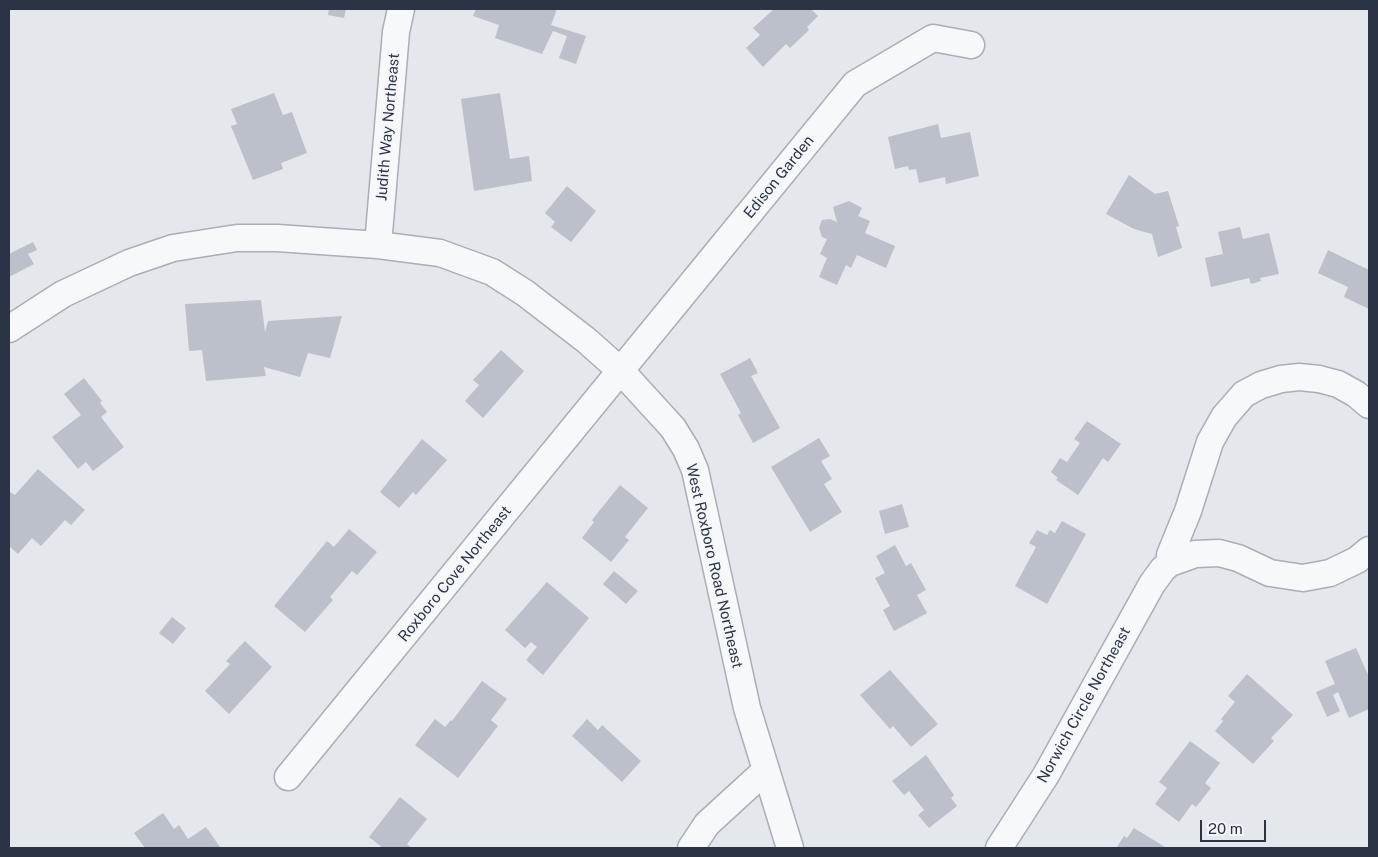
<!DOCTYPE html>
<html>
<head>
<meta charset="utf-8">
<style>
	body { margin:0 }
	#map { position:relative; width:1378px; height:857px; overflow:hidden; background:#e4e7ec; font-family:"Public Sans",sans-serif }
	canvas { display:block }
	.frame { position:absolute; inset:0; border:10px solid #2b3445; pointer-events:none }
	.scale { position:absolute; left:1200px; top:820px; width:66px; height:22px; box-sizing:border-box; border:2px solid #2b3445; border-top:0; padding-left:6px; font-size:15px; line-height:18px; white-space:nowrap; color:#2b3445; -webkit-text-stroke:4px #f4f6f9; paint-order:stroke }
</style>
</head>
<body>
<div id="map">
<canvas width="1378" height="857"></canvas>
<div class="frame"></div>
<div class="scale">20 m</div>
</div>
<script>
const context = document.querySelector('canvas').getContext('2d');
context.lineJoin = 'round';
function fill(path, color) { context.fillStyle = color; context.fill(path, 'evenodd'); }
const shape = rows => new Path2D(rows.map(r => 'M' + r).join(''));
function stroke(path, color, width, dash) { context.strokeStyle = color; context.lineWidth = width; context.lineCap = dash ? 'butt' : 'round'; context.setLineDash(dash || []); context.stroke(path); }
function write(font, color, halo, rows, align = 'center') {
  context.font = font + ' "Public Sans",sans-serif'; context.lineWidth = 4; context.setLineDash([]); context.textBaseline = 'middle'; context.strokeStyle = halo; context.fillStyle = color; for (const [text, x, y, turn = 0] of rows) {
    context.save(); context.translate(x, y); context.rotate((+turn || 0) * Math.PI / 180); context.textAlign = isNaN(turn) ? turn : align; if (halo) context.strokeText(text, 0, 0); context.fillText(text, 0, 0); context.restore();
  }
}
fill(shape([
	[329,9,346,9,344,18,328,15],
	[476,9,557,9,551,25,586,36,576,64,559,58,567,36,553,31,542,54,495,38,499,25,473,16],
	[774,9,811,9,818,16,807,27,809,30,790,48,786,44,763,67,746,48,760,35,753,28],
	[274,93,283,115,292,112,307,153,281,163,283,169,253,180,231,126,237,124,231,109],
	[500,93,510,159,529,156,532,181,474,191,461,99],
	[938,124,941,138,970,132,979,176,946,184,945,177,919,183,916,169,909,170,908,166,895,169,888,137],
	[1129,175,1155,194,1168,191,1179,226,1176,227,1182,248,1158,257,1152,234,1134,229,1106,214],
	[567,186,596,211,571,242,551,227,555,222,545,213],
	[849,201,862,208,858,216,870,221,865,233,895,246,886,268,857,255,851,268,846,265,837,285,819,277,827,258,820,254,827,239,822,237,819,228,822,220,830,219,837,222,833,207],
	[1240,227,1243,239,1269,233,1279,274,1260,278,1261,281,1251,284,1249,278,1211,287,1205,258,1223,254,1218,232],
	[33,242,37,250,28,254,34,264,9,277,9,254],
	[1328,250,1369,270,1369,309,1344,297,1348,287,1318,273],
	[261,300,265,332,268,321,342,316,330,358,308,353,300,377,264,367,266,376,206,381,202,350,189,351,185,304],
	[501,350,524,371,483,418,465,401,479,385,473,380],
	[750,358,758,373,751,376,780,428,753,443,738,415,741,413,720,374],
	[84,378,102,401,100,403,107,412,101,417,124,447,93,471,86,462,78,469,52,437,81,415,64,394],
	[1087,421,1121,444,1108,462,1103,458,1078,495,1056,480,1058,478,1051,472,1060,458,1067,462,1080,443,1074,439],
	[819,438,830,456,821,461,832,479,824,484,842,512,810,532,771,467],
	[422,439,447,460,416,495,413,492,399,508,380,492],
	[38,469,85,510,71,525,65,520,41,546,32,538,18,554,9,546,9,493,10,492,15,495],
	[620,485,648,508,625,537,629,540,611,562,582,538,594,522,592,520],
	[902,504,909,527,885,534,879,511],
	[1062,521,1086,534,1047,604,1015,586,1036,547,1029,543,1037,530,1047,535,1050,530,1055,533],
	[349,529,377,552,357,575,352,571,330,597,333,600,305,632,274,606,327,541,334,547],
	[895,545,906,566,911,563,926,590,917,595,927,613,894,631,883,610,890,606,875,578,885,573,876,556],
	[614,571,638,591,626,604,603,584],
	[547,582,589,618,543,675,526,660,537,647,531,642,525,648,505,630],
	[172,617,186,628,173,644,159,633],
	[245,641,272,667,229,714,205,691,230,664,226,661],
	[1356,648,1369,677,1369,709,1349,718,1338,692,1333,695,1340,711,1327,717,1316,692,1335,684,1325,661],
	[890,670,938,724,911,747,893,726,890,729,860,695],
	[1247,674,1293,715,1271,738,1274,741,1253,764,1215,731,1223,721,1221,719,1235,702,1228,696],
	[482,681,507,699,491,720,498,726,458,778,415,745,435,719,445,727,451,720,452,721],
	[587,719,598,730,602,725,641,761,622,782,572,736],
	[1190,741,1220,763,1205,783,1211,788,1196,807,1192,804,1179,822,1155,804,1167,788,1159,782],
	[926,755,954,795,951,798,957,806,929,828,918,815,924,810,909,791,904,795,892,781],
	[400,797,427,819,407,844,412,848,383,848,369,837],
	[163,813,174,829,179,825,188,839,206,827,220,847,145,848,134,833],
	[1134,828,1165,847,1164,848,1117,847,1124,836,1127,838]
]), '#bbc0ca');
const minor = shape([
	[378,245,396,32,401,9],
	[9,329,63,294,129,263,173,248,237,238,277,238,378,245,440,253,492,272,525,293,586,340,621,371,673,428,686,449,695,470,747,708,790,848],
	[1369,405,1356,394,1338,384,1319,379,1299,377,1281,379,1261,385,1244,394,1224,417,1210,442,1188,511,1170,555,1170,563,1195,554,1219,553,1238,558,1270,573,1303,578,1330,573,1357,560,1369,550],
	[288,777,855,84,933,38,971,45],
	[691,848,707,824,765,771],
	[999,848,1046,775,1152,584,1163,569,1170,563]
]);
stroke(minor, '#a9aeb7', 29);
stroke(minor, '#f7f8fa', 26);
write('15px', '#2b3445', '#f4f6f9', [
	["Judith Way Northeast",388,127,-85],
	["Edison Garden",779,177,-51],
	["West Roxboro Road Northeast",714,566,77],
	["Roxboro Cove Northeast",455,574,-51],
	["Norwich Circle Northeast",1084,705,-61]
]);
</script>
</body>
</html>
